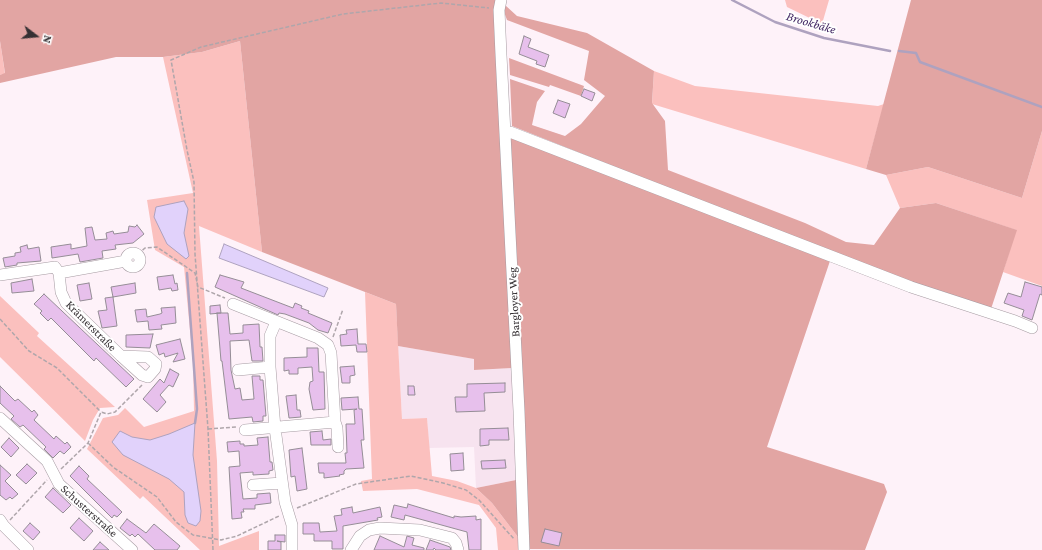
<!DOCTYPE html>
<html>
<head>
<meta charset="utf-8">
<style>
	body { margin:0 }
	#map { position:relative; width:1042px; height:550px; overflow:hidden; background:#fef2f9; font-family:"Crimson Pro",serif }
	canvas { display:block }
	.north { position:absolute; left:16px; top:16px; width:40px; height:40px; -webkit-text-stroke:3px #fff; paint-order:stroke; rotate:106deg; font-size:11px; font-weight:700; line-height:16px; text-align:center; color:#363134 }
	.north::after { content:''; display:block; margin:auto; width:14px; height:18px; background:#363134; clip-path:polygon(50% 0,100% 100%,50% 72%,0 100%) }
</style>
</head>
<body>
<div id="map">
<canvas width="1042" height="550"></canvas>
<div class="north">N</div>
</div>
<script>
const context = document.querySelector('canvas').getContext('2d');
context.lineJoin = 'round';
function fill(path, color) { context.fillStyle = color; context.fill(path, 'evenodd'); }
const shape = rows => new Path2D(rows.map(r => 'M' + r).join(''));
function stroke(path, color, width, dash) { context.strokeStyle = color; context.lineWidth = width; context.lineCap = dash ? 'butt' : 'round'; context.setLineDash(dash || []); context.stroke(path); }
function write(font, color, halo, rows, align = 'center') {
  context.font = font + ' "Crimson Pro",serif'; context.lineWidth = 4; context.setLineDash([]); context.textBaseline = 'middle'; context.strokeStyle = halo; context.fillStyle = color; for (const [text, x, y, turn = 0] of rows) {
    context.save(); context.translate(x, y); context.rotate((+turn || 0) * Math.PI / 180); context.textAlign = isNaN(turn) ? turn : align; if (halo) context.strokeText(text, 0, 0); context.fillText(text, 0, 0); context.restore();
  }
}
fill(shape([
	[398,346,475,359,475,370,512,368,516,480,476,488,474,447,429,448,427,418,402,419]
]), '#f7e3ef');
fill(shape([
	[785,0,829,0,822,24,787,7],
	[0,41,5,74,0,75],
	[240,41,262,252,199,226,217,461,219,546,259,531,259,550,200,550,143,496,140,499,87,449,103,418,118,415,125,408,144,427,194,411,193,362,184,267,155,250,147,200,193,193,163,57,202,52],
	[654,71,695,86,878,106,884,104,866,169,652,104],
	[1042,131,1042,286,1003,272,1016,230,936,203,900,208,886,175,928,167,1022,198],
	[365,292,396,304,402,419,427,418,432,476,457,481,476,488,492,503,518,537,518,550,498,550,496,528,479,505,417,489,363,491,361,481,372,479],
	[0,296,39,333,37,336,115,407,100,408,93,420,85,441,0,357]
]), '#fbc0be');
fill(shape([
	[0,0,498,0,512,368,474,370,474,359,398,346,396,304,262,252,240,41,202,52,163,57,116,57,0,83,0,75,5,73,0,41],
	[911,0,1042,0,1042,131,1022,198,928,167,886,175,866,169],
	[505,5,517,16,587,33,654,71,652,103,665,121,668,170,805,223,846,242,874,245,900,208,936,203,1017,230,990,312,870,268,512,126,510,79,545,91,537,102,532,125,565,136,581,124,605,96,584,80,589,51,507,20,503,9],
	[509,58,584,86,581,96,550,85,549,87,510,75],
	[508,136,831,258,767,447,884,484,887,492,865,550,527,549],
	[516,480,518,537,492,503,476,488]
]), '#e2a5a3');
const water = shape([
	[184,201,188,209,184,233,189,256,186,259,167,244,154,217,156,207,184,201],
	[224,244,328,288,324,297,219,258,224,244],
	[195,423,193,455,201,511,200,521,196,526,188,523,185,515,184,492,169,479,123,455,112,442,120,431,132,437,150,440,169,434,195,423]
]);
fill(water, '#e1d2fb');
stroke(water, '#aea2bf', 1);
stroke(shape([
	[732,0,775,22,824,38,890,51],
	[899,51,916,53,920,62,1042,107],
	[187,273,197,409,195,423]
]), '#aea2bf', 2.5);
const building = shape([
	[524,36,531,39,528,47,549,55,545,67,536,64,537,61,519,54,524,36],
	[584,89,595,93,592,101,581,96,584,89],
	[558,100,570,104,565,118,553,113,558,100],
	[137,225,144,234,133,243,115,245,116,249,102,251,103,258,80,262,78,254,52,258,51,247,71,244,71,249,87,246,85,228,92,227,95,240,107,239,106,233,113,231,114,234,128,232,129,226,135,227,137,225],
	[27,245,28,249,39,247,41,261,17,263,17,265,5,267,3,258,15,256,15,253,21,252,20,247,27,245],
	[173,275,175,284,177,283,178,290,172,291,171,288,159,290,157,277,173,275],
	[220,275,244,282,241,288,293,308,295,303,302,306,301,308,309,311,308,313,332,323,328,333,318,330,309,323,285,314,279,313,278,315,215,287,220,275],
	[32,279,34,291,12,293,11,283,32,279],
	[1025,282,1042,287,1042,295,1040,294,1032,320,1022,316,1024,310,1004,303,1008,293,1021,297,1025,282],
	[89,283,92,299,80,301,77,285,89,283],
	[135,283,136,293,113,297,111,287,135,283],
	[44,294,134,379,126,387,96,358,94,361,51,318,48,321,40,313,42,311,34,304,44,294],
	[113,297,117,326,102,328,98,311,107,310,105,298,113,297],
	[220,305,221,313,210,314,210,306,220,305],
	[175,307,176,323,161,325,162,329,149,330,148,321,137,322,135,310,146,309,147,317,160,314,162,313,161,308,175,307],
	[217,313,228,313,230,334,243,333,243,325,259,324,260,347,262,347,263,361,252,361,249,340,230,341,231,370,235,389,240,388,242,400,254,399,252,376,260,376,260,380,263,380,266,416,263,416,263,421,253,422,252,417,229,419,222,361,221,361,217,313],
	[357,329,358,344,366,344,367,352,357,352,356,345,341,346,340,335,347,334,346,330,357,329],
	[153,334,150,348,126,347,126,335,153,334],
	[180,339,185,359,173,362,178,353,165,357,164,353,159,355,156,345,180,339],
	[307,348,318,348,319,372,324,372,325,409,313,410,309,389,310,382,313,381,312,367,298,368,298,374,289,374,289,370,284,371,284,358,307,357,307,348],
	[354,366,355,375,350,376,350,383,342,383,340,367,354,366],
	[170,369,179,374,173,387,169,385,160,395,166,402,157,412,143,399,160,379,164,383,170,369],
	[505,383,505,392,484,393,485,411,456,412,455,397,467,397,467,384,505,383],
	[0,386,15,401,18,399,32,412,34,410,38,415,34,420,54,439,56,436,65,444,67,442,71,447,64,454,60,451,53,458,44,449,46,447,23,425,20,427,11,419,14,416,0,403,0,386],
	[408,386,414,386,415,395,408,395,408,386],
	[296,395,297,410,300,410,301,417,289,418,286,396,296,395],
	[358,397,359,409,362,409,364,440,361,440,364,468,346,469,344,471,344,474,339,475,340,476,324,478,324,473,319,473,318,463,346,463,345,453,347,453,346,424,355,424,354,410,357,409,342,410,341,398,358,397],
	[508,428,509,440,489,440,489,445,480,446,480,429,508,428],
	[322,431,323,440,331,439,331,445,311,445,310,432,322,431],
	[268,437,270,462,272,462,273,470,269,471,269,474,253,475,253,472,240,473,243,499,257,498,257,494,270,493,271,503,255,505,255,509,243,509,244,512,241,512,242,518,232,519,229,467,240,466,239,451,228,452,227,442,240,441,240,444,244,444,244,446,258,445,257,438,268,437],
	[9,438,19,448,11,457,1,447,9,438],
	[302,448,307,489,297,491,295,476,291,477,289,450,302,448],
	[463,453,464,470,451,471,450,454,463,453],
	[505,460,506,468,482,469,481,461,505,460],
	[27,464,37,473,26,484,16,475,27,464],
	[0,465,11,475,5,481,18,494,12,499,10,497,6,500,0,495,0,465],
	[79,466,89,476,87,479,122,512,117,517,114,515,112,518,70,476,79,466],
	[53,488,71,505,63,513,45,497,53,488],
	[408,504,454,518,454,516,461,517,476,516,476,520,481,519,481,550,469,550,467,532,405,515,404,520,391,517,394,505,407,508,408,504],
	[352,507,353,513,380,507,382,517,377,518,378,520,343,526,343,549,332,549,332,541,314,541,314,534,303,534,303,523,319,523,320,532,337,531,334,516,342,515,341,509,352,507],
	[79,518,93,531,84,541,70,528,79,518],
	[127,519,146,533,154,524,180,546,177,550,155,550,138,534,135,537,132,534,130,536,120,528,127,519],
	[30,523,40,532,33,540,23,531,30,523],
	[545,529,562,533,559,546,541,542,545,529],
	[275,535,285,535,285,542,277,541,281,542,281,550,268,550,268,541,275,541,275,535],
	[380,536,404,547,407,536,414,538,412,545,424,548,424,550,374,550,380,536],
	[430,540,450,547,451,550,436,550,434,548,433,550,426,550,430,540],
	[100,542,109,550,93,550,100,542]
]);
fill(building, '#e7c0ec');
stroke(building, '#958d96', 1);
const minor = shape([
	[501,0,499,10,501,55,519,411,524,550],
	[505,132,510,132,911,287,1015,321,1032,328],
	'126 260a7 7 0 1 1 14 0a7 7 0 1 1-14 0Z',
	[59,273,61,292,66,303,121,356,142,375,148,377,155,369,156,364,148,357,121,356],
	[0,275,55,267,59,273,126,261],
	[233,304,318,338,328,345,331,353,335,422,245,430],
	[276,322,270,336,270,367,275,428,285,502,292,525,292,550],
	[238,370,270,367],
	[0,418,47,461,59,484,132,550],
	[335,422,337,428,338,447],
	[253,485,282,483],
	[0,520,4,526,28,550],
	[351,550,360,536,369,530,380,528,420,530,452,538,456,543,458,550]
]);
stroke(minor, '#a69ba2', 12);
stroke(shape([
	[138,254,145,248,157,247,195,273,198,287,225,298],
	[0,319,29,351,57,368,101,412],
	[333,337,343,309],
	[208,429,236,427],
	[88,443,113,467,157,497,176,522,193,535,221,540,237,536,279,516],
	[61,469,88,443,101,412,107,414,115,412,142,385],
	[297,508,356,484,411,476,443,483,466,490,479,500,514,539],
	[10,520,47,480],
	[213,550,208,429,195,254,194,182,187,150,171,60,201,47,343,14,441,3,489,8]
]), '#afa6ab', 1.5, [4, 2]);
stroke(minor, '#fff', 11);
write('12px', '#363134', '#fff', [
	["Bargloyer Weg",514,302,-93],
	["Krämerstraße",91,326,45],
	["Schusterstraße",89,511,42]
]);
write('italic 13px', '#432864', '#fff', [
	["Brookbäke",811,23,16]
]);
</script>
</body>
</html>
